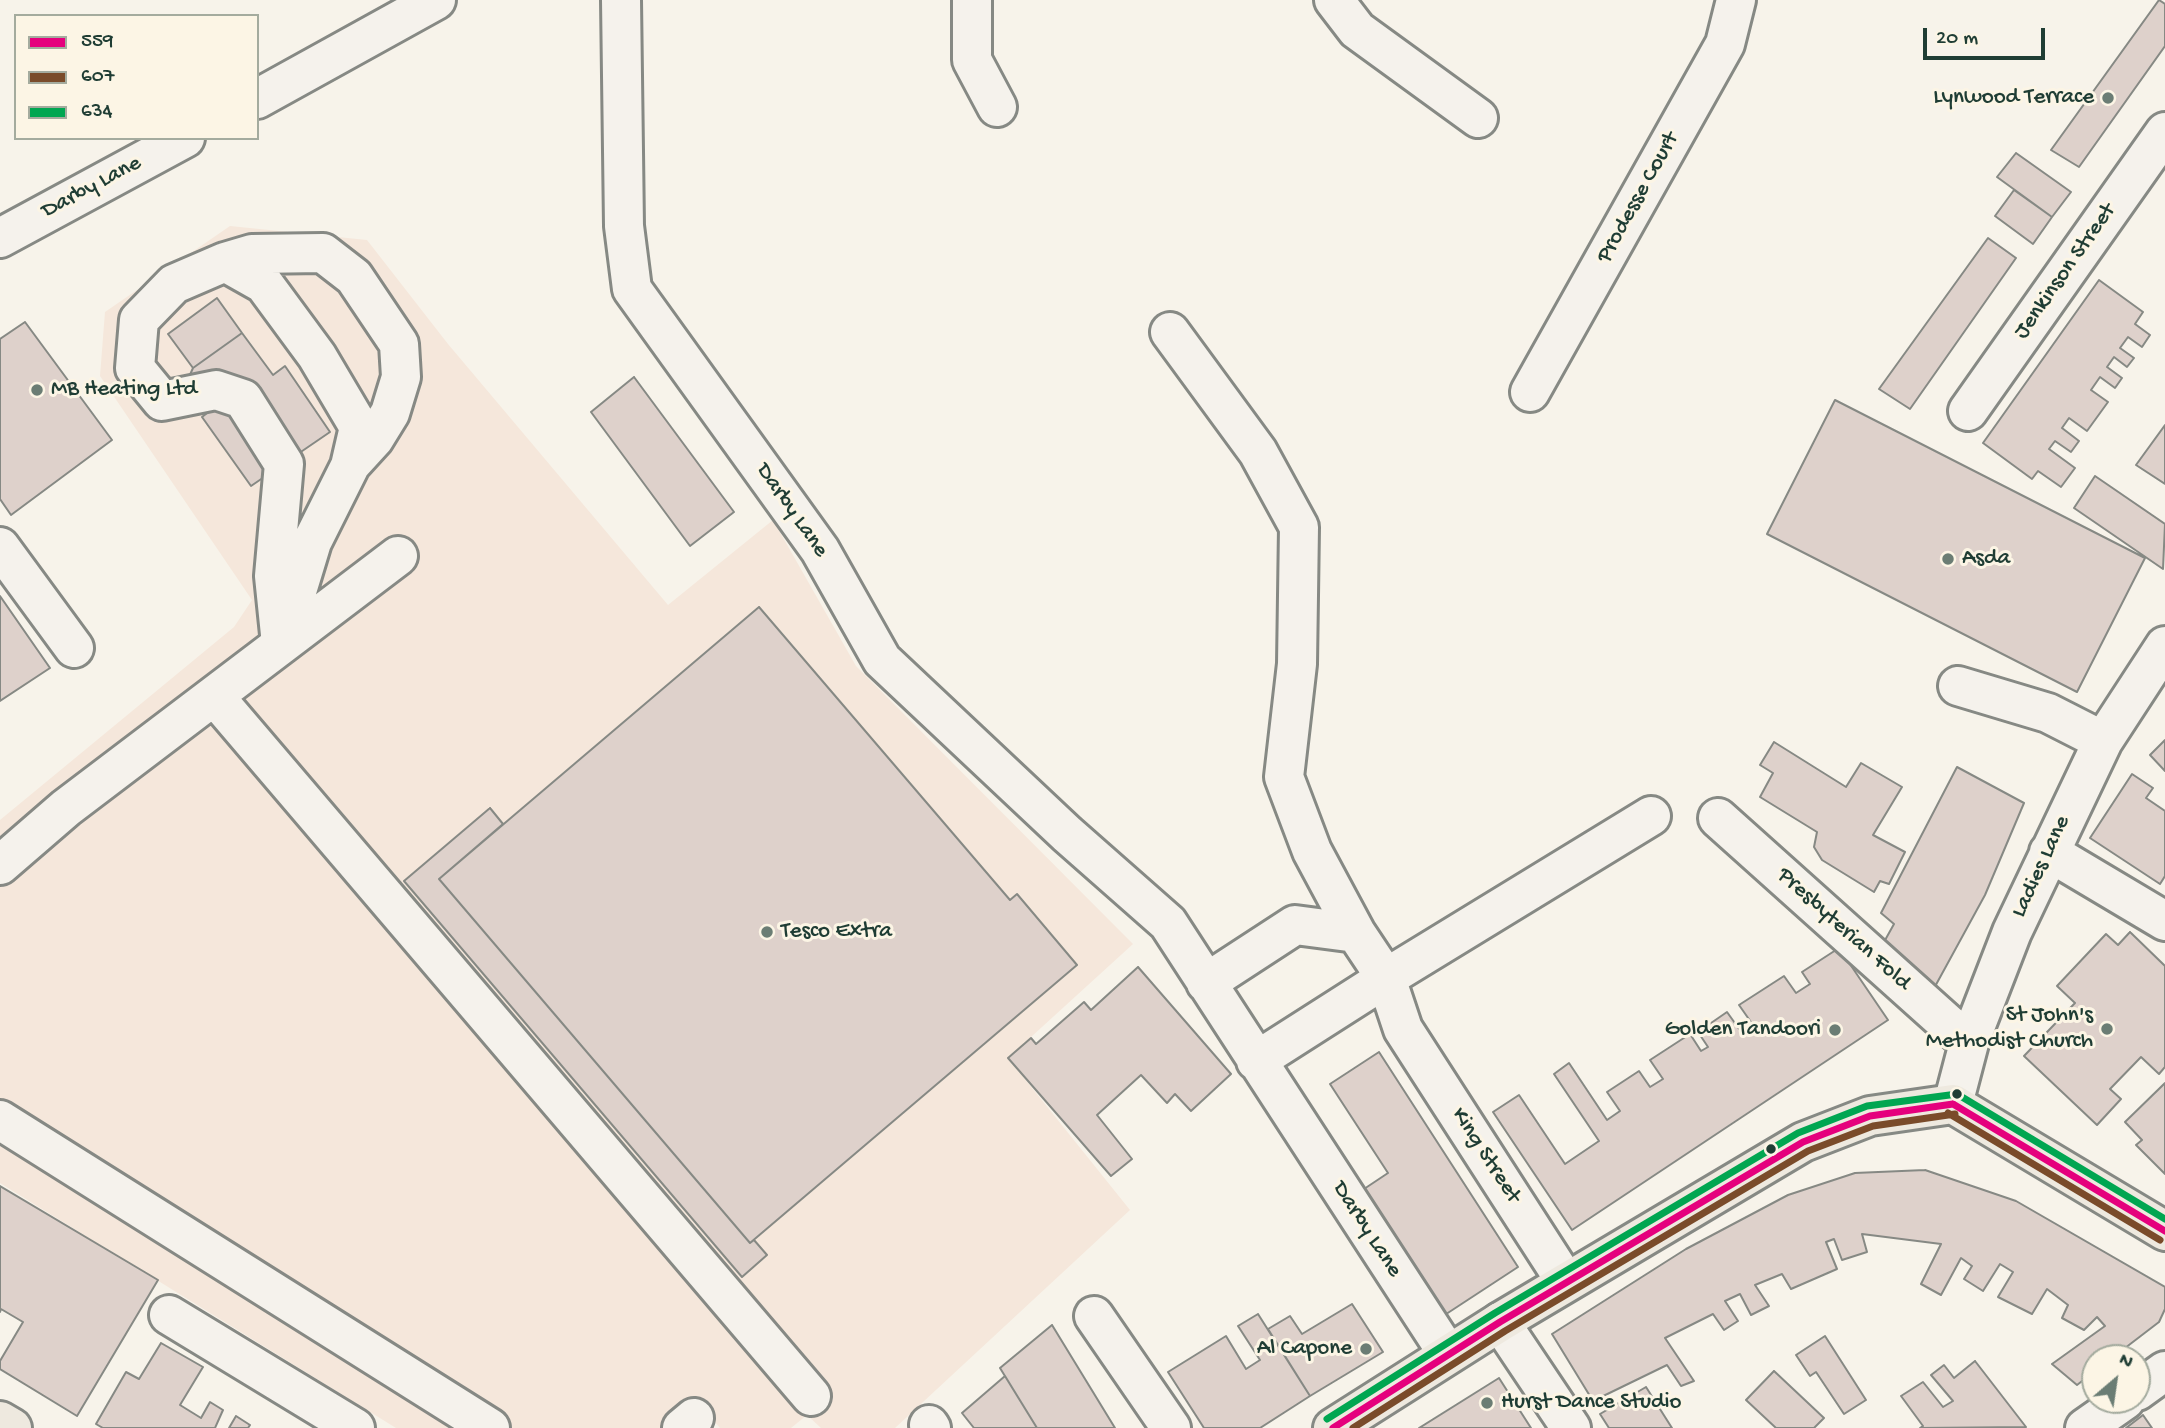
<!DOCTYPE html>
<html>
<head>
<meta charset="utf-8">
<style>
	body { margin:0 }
	#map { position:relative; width:2165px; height:1428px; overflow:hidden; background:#f7f3ea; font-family:"Gochi Hand",sans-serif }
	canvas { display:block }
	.legend { position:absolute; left:14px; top:14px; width:245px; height:126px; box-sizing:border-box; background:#fcf5e5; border:2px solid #a4ab9e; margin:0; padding:9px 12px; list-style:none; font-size:21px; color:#1f3d34 }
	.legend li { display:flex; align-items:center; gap:14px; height:35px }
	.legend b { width:35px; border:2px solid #a4ab9e }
	.north { position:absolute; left:2081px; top:1344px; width:70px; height:70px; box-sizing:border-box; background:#fcf5e5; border:2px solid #a4ab9e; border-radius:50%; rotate:29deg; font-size:19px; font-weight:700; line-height:28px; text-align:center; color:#1f3d34 }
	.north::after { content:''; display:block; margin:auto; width:24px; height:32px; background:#6b7d74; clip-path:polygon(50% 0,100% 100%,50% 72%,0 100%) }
	.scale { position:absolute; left:1923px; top:28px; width:122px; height:32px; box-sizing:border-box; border:4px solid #1f3d34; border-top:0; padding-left:9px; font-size:21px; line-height:24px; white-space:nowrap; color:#1f3d34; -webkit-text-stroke:5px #fcf5e5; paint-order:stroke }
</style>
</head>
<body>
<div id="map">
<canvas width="2165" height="1428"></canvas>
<ul class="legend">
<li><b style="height:9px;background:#e5007d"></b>559</li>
<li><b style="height:9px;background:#7a4b2a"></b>607</li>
<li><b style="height:9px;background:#00a651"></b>634</li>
</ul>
<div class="north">N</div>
<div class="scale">20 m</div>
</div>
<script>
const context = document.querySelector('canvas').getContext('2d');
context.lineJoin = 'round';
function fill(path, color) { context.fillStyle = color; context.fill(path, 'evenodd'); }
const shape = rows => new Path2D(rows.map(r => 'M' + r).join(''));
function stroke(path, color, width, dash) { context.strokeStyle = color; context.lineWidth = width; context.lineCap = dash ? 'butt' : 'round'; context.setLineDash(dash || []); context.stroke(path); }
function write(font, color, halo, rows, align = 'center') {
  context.font = font + ' "Gochi Hand",sans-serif'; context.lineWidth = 6; context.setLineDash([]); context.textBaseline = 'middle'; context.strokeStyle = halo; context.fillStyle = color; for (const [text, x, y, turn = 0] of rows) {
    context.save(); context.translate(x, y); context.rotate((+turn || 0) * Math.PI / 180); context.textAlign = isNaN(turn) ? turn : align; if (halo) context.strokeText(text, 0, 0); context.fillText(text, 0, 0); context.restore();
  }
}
fill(shape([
	[230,226,367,240,448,344,668,605,773,520,856,666,1133,944,1008,1058,1130,1210,895,1428,821,1428,807,1415,791,1428,720,1428,697,1400,665,1428,396,1428,0,1183,0,820,234,627,252,600,100,376,105,312]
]), '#f5e7db');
const building = shape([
	[2159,0,2165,4,2165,46,2079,167,2051,150,2159,0],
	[2016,153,2071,192,2052,217,1997,177,2016,153],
	[2014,190,2052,217,2033,244,1995,216,2014,190],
	[1988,238,2016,258,1910,409,1879,389,1988,238],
	[2099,280,2143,312,2135,324,2150,335,2142,347,2128,337,2120,348,2134,358,2127,367,2114,357,2107,367,2122,378,2115,388,2100,377,2091,390,2108,402,2087,431,2069,418,2062,428,2079,441,2071,452,2055,441,2049,449,2075,468,2061,487,2038,471,2032,479,1983,443,2099,280],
	[217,298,242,333,193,368,168,334,217,298],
	[25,322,112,440,11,515,0,499,0,339,25,322],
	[242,333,273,375,285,366,330,432,251,486,202,417,211,410,189,377,193,368,242,333],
	[634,377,734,512,690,546,591,412,634,377],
	[1835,400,2145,558,2077,692,1767,534,1835,400],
	[2165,425,2165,484,2136,465,2165,425],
	[2095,476,2165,524,2163,569,2074,508,2095,476],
	[0,596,50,668,0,701,0,596],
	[759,607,1010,900,1017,894,1077,965,750,1243,439,879,759,607],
	[2165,740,2165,771,2150,755,2165,740],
	[1774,742,1846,787,1861,763,1902,787,1873,835,1905,852,1889,884,1880,881,1874,892,1822,860,1814,847,1817,832,1760,797,1773,773,1760,765,1774,742],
	[1957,767,2024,803,1985,895,1932,992,1879,951,1894,924,1881,913,1957,767],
	[2132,774,2153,788,2146,798,2165,811,2165,876,2160,884,2090,838,2132,774],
	[490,808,503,824,439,879,750,1243,754,1240,767,1255,742,1277,404,881,490,808],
	[2130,932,2165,966,2165,1067,2159,1074,2141,1057,2110,1089,2121,1099,2097,1125,2024,1056,2075,1003,2057,986,2106,934,2118,945,2130,932],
	[1839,948,1888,1020,1572,1230,1493,1112,1519,1095,1565,1164,1599,1141,1554,1074,1569,1063,1607,1120,1620,1111,1607,1092,1639,1071,1650,1087,1663,1079,1650,1060,1690,1034,1701,1051,1708,1047,1698,1032,1727,1012,1742,1033,1753,1025,1739,1005,1784,976,1796,993,1810,984,1802,972,1839,948],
	[1138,967,1231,1074,1191,1111,1175,1094,1167,1103,1141,1075,1097,1115,1132,1159,1111,1176,1008,1058,1031,1038,1036,1044,1084,1002,1091,1010,1138,967],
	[1379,1052,1518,1267,1434,1322,1355,1195,1388,1173,1330,1084,1379,1052],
	[2165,1083,2165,1174,2136,1145,2142,1140,2125,1122,2165,1083],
	[1925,1170,2016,1201,2165,1287,2165,1309,2159,1322,2112,1358,2095,1358,2095,1371,2077,1385,2052,1364,2105,1326,2097,1317,2084,1330,2062,1318,2068,1305,2047,1289,2032,1314,1998,1297,2013,1272,2000,1264,1983,1291,1964,1279,1972,1266,1961,1258,1941,1295,1921,1284,1941,1244,1862,1234,1867,1252,1842,1260,1834,1239,1826,1242,1837,1269,1791,1289,1782,1274,1755,1285,1769,1306,1751,1315,1740,1294,1725,1301,1738,1321,1724,1330,1713,1314,1665,1338,1694,1381,1681,1386,1667,1365,1593,1401,1552,1334,1686,1249,1788,1195,1855,1173,1925,1170],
	[0,1186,158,1280,77,1416,0,1369,0,1361,23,1322,1,1309,0,1312,0,1186],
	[1352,1304,1383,1352,1310,1396,1268,1329,1290,1316,1302,1334,1352,1304],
	[1258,1314,1310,1396,1260,1428,1204,1428,1168,1372,1226,1336,1246,1369,1260,1360,1238,1326,1258,1314],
	[1052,1325,1115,1428,1037,1428,1000,1368,1052,1325],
	[1825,1336,1866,1400,1844,1414,1816,1372,1810,1376,1796,1355,1825,1336],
	[161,1343,203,1367,180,1405,201,1418,210,1402,223,1410,215,1428,103,1428,96,1424,126,1372,139,1379,161,1343],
	[1975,1361,2026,1427,1920,1428,1923,1426,1901,1396,1923,1382,1943,1407,1953,1401,1931,1375,1944,1365,1954,1378,1975,1361],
	[1774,1371,1824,1418,1814,1428,1776,1428,1746,1400,1774,1371],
	[1005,1376,1037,1428,974,1428,962,1413,1005,1376],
	[1499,1378,1531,1428,1419,1428,1499,1378],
	[1646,1387,1672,1428,1609,1428,1600,1414,1646,1387],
	[2143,1415,2152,1428,2126,1428,2143,1415],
	[236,1416,250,1425,248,1428,229,1428,236,1416]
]);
fill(building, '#ded1cb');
stroke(building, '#868984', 2);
const minor = shape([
	[621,0,624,226,632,289,820,550,882,660,1067,834,1168,923,1448,1354],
	[972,0,972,60,997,107],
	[1334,0,1357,30,1478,118],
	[257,99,436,0],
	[0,238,185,138],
	[225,262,264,284,317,356,359,427,350,466,312,542,281,644,274,576,284,464,243,399,216,390,162,401,135,368,139,320,174,284,225,262],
	[225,262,252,254,323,253,354,277,399,344,401,377,390,413,374,439,353,462],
	[1170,332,1258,452,1299,527,1297,664,1284,777,1312,851,1356,933],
	[1530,392,1725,44,1736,0],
	[1968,411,2165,132],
	[0,547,74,648],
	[1958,686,2048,713,2103,741],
	[215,697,811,1396],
	[1718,818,1969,1043],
	[2049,852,2165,921],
	[0,865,66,808,398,556],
	[1206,983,1295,925,1356,933,1386,978,1256,1061],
	[1953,1104,1969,1043,2012,932,2103,741,2165,646],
	[0,1120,490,1428],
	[1566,1282,1403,1029,1386,978,1651,816],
	[169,1315,355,1428],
	[1094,1316,1171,1428],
	[1500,1322,1571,1428],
	[2137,1391,2165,1371],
	[929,1425,931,1428],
	[682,1428,694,1418],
	[2085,1428,2125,1400]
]);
const major = shape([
	[0,1421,12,1428]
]);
const highway = shape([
	[1333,1428,1500,1322,1803,1142,1870,1116,1953,1104,2165,1231]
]);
stroke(minor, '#868984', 44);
stroke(major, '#868984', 44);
stroke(highway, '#868984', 44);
stroke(minor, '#f5f2ec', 38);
stroke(major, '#eee9df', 38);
stroke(highway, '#eee9df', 38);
stroke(shape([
	[1953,1104,2165,1231],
	[1333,1428,1500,1322,1803,1142,1870,1116,1953,1104]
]), '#e5007d', 7);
stroke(shape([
	[1948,1113,2160,1240],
	[1353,1428,1505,1331,1808,1151,1873,1126,1955,1114]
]), '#7a4b2a', 7);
stroke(shape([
	[1327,1419,1495,1313,1798,1133,1867,1106,1957,1094,2165,1219]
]), '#00a651', 7);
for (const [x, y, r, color] of [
	[2108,98,7,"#6b7d74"],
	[37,390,7,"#6b7d74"],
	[1948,559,7,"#6b7d74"],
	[767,932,7,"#6b7d74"],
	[2107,1029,7,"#6b7d74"],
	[1835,1030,7,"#6b7d74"],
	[1957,1094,6,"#1f3d34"],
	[1771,1149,6,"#1f3d34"],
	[1366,1349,7,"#6b7d74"],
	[1487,1403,7,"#6b7d74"]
]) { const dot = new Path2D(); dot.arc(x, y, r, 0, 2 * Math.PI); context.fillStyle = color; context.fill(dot); stroke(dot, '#fcf5e5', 2.5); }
write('23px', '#1f3d34', '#fcf5e5', [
	["Lynwood Terrace",2094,98],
	["MB Heating Ltd",51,390,"left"],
	["Asda",1962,559,"left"],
	["Tesco Extra",781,932,"left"],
	["St John's",2093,1016],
	["Methodist Church",2093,1042],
	["Golden Tandoori",1821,1030],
	["Al Capone",1352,1349],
	["Hurst Dance Studio",1501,1403,"left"]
], 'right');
write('23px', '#1f3d34', '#fcf5e5', [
	["Darby Lane",92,188,-28],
	["Prodesse Court",1639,198,-61],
	["Jenkinson Street",2066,272,-55],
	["Darby Lane",791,511,55],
	["Ladies Lane",2042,867,-65],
	["Presbyterian Fold",1843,930,42],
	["King Street",1485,1156,57],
	["Darby Lane",1366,1230,57]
]);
</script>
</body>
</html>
